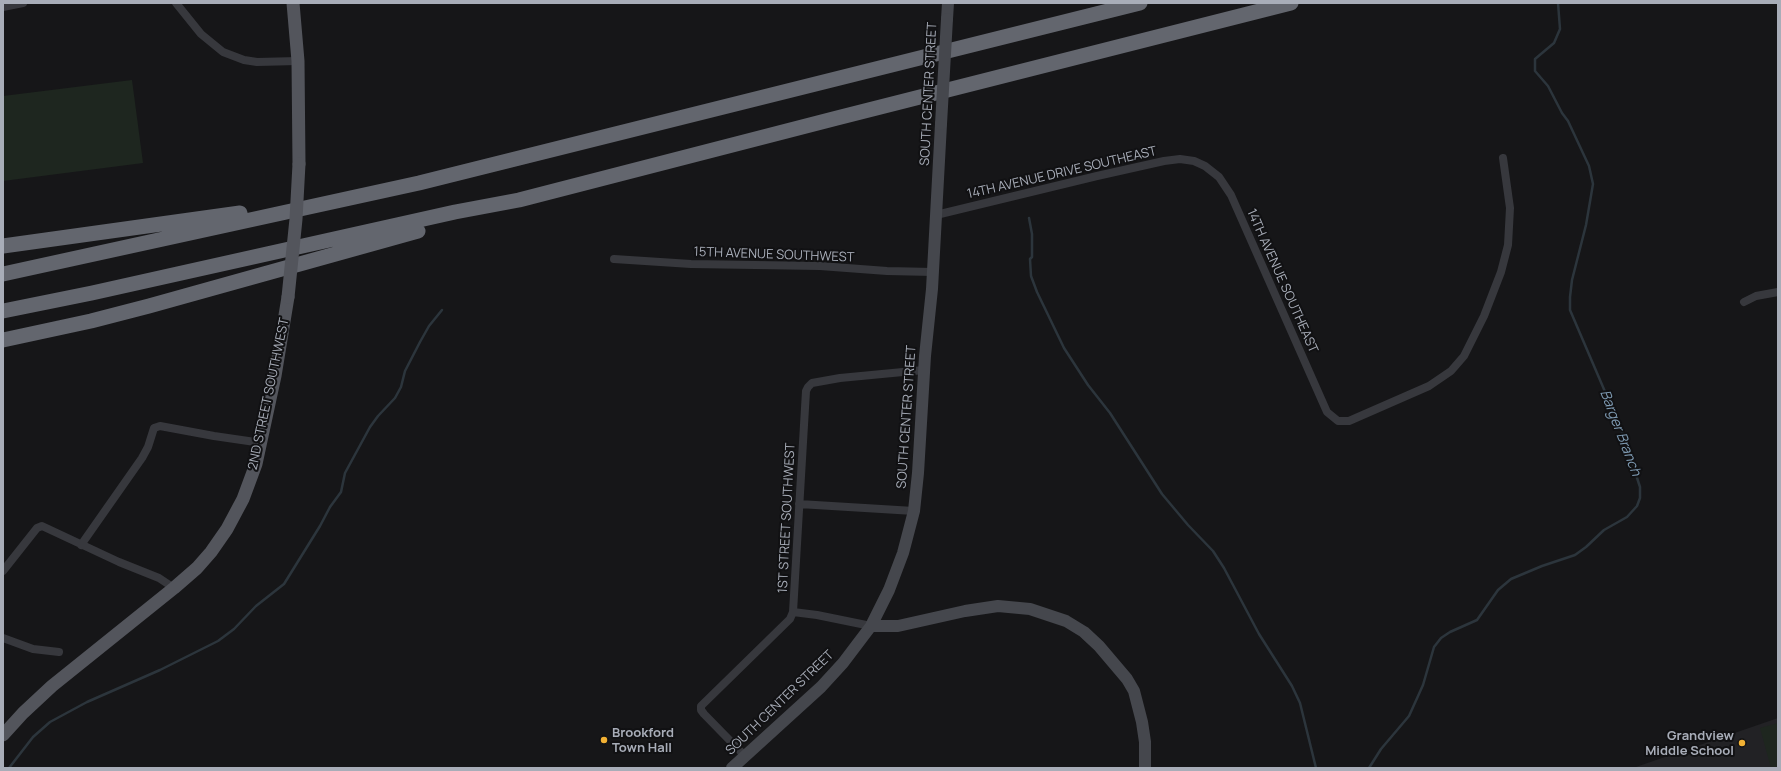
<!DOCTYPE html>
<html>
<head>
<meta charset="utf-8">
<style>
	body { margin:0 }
	#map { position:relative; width:1781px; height:771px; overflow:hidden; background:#161618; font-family:Manrope,sans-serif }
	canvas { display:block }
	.frame { position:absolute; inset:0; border:4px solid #a8adb8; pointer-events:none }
</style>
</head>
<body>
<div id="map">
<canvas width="1781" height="771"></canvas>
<div class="frame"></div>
</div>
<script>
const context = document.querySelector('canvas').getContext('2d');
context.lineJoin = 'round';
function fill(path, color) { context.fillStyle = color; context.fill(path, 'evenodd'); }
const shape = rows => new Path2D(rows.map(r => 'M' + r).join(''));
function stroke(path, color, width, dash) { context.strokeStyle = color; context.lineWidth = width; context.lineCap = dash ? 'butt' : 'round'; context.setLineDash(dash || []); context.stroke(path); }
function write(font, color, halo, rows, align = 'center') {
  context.font = font + ' Manrope,sans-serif'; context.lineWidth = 4; context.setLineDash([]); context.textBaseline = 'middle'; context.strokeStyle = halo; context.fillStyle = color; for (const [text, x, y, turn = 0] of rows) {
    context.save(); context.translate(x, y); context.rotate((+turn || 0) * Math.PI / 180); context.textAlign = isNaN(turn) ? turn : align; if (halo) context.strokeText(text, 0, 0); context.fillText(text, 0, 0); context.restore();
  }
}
fill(shape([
	[1778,718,1778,768,1633,768]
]), '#222225');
fill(shape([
	[132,80,143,163,3,181,3,96],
	[1778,723,1778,768,1771,768,1760,728]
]), '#1e261f');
stroke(shape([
	[1029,218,1032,234,1032,257,1030,259,1031,276,1037,292,1064,348,1088,385,1110,413,1162,494,1188,525,1213,551,1224,568,1259,634,1292,686,1300,703,1316,768],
	[9,768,33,737,50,722,87,702,160,670,218,641,234,629,256,606,284,584,320,526,330,507,341,492,345,473,370,427,378,416,395,398,401,387,405,371,420,342,429,326,442,310],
	[1369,768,1381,749,1409,716,1423,685,1434,647,1441,638,1450,632,1477,620,1498,590,1511,579,1542,566,1575,555,1586,547,1604,530,1627,517,1637,506,1640,498,1640,487,1621,429,1570,310,1570,297,1572,280,1586,225,1593,184,1589,166,1568,121,1562,113,1548,86,1535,71,1535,59,1554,43,1560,29,1558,3]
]), '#2c353c', 2.5);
stroke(shape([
	[176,3,201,34,223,52,244,60,257,62,298,61],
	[3,7,23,3],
	[936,215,1097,176,1164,161,1180,159,1194,161,1205,166,1219,177,1231,195,1327,412,1338,421,1349,421,1429,386,1451,371,1464,356,1484,316,1501,272,1508,245,1510,208,1503,158],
	[614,259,691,264,820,266,887,271,933,272],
	[1744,302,1756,296,1778,292],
	[799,504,914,511],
	[81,545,142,458,148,447,154,428,160,426,214,436,262,443],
	[3,571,37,528,42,526,119,562,159,578,174,588],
	[793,612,817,615,871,626],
	[3,638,33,649,59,652],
	[745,756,704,714,701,710,701,706,790,619,793,612,806,391,808,387,812,383,840,378,924,370]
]), '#37383d', 8);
stroke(shape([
	[947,19,948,3],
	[871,626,898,626,965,611,998,606,1030,609,1066,621,1084,632,1099,646,1127,679,1134,691,1142,722,1145,742,1145,768],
	[732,768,821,687,843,663,871,626,889,590,903,553,914,511,918,473,925,356,932,289,941,124]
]), '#45474d', 12);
stroke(shape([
	[293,3,298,61,299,164],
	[3,735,23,713,52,686,174,588,197,568,211,552,227,529,243,499,256,464,275,376,288,297]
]), '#53555c', 13);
stroke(shape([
	[3,246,240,213],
	[3,274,419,183,1140,3],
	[3,311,92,293,455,212,519,200,837,118,1291,3],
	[3,340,91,321,149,306,418,231]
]), '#63666e', 15);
stroke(shape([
	[941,124,947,19]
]), '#45474d', 12);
stroke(shape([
	[288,297,296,219,299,164]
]), '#53555c', 13);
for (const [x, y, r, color] of [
	[604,740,4,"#f2b134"],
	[1742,743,4,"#f2b134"]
]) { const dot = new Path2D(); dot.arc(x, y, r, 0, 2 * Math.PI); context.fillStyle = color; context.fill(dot); stroke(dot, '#111113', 1.5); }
write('13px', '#a8adb8', '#111113', [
	["SOUTH CENTER STREET",929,94,-87],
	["14TH AVENUE DRIVE SOUTHEAST",1062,173,-13],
	["15TH AVENUE SOUTHWEST",774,255,2],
	["14TH AVENUE SOUTHEAST",1282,281,66],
	["2ND STREET SOUTHWEST",269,394,-78],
	["SOUTH CENTER STREET",907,417,-86],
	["1ST STREET SOUTHWEST",787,518,-87],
	["SOUTH CENTER STREET",780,703,-44]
]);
write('bold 13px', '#a8adb8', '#111113', [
	["Brookford",612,733],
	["Town Hall",612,748],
	["Grandview",1734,736,"right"],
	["Middle School",1734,751,"right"]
], 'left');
write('italic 14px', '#7f9bb3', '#111113', [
	["Barger Branch",1620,433,69]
]);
</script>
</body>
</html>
